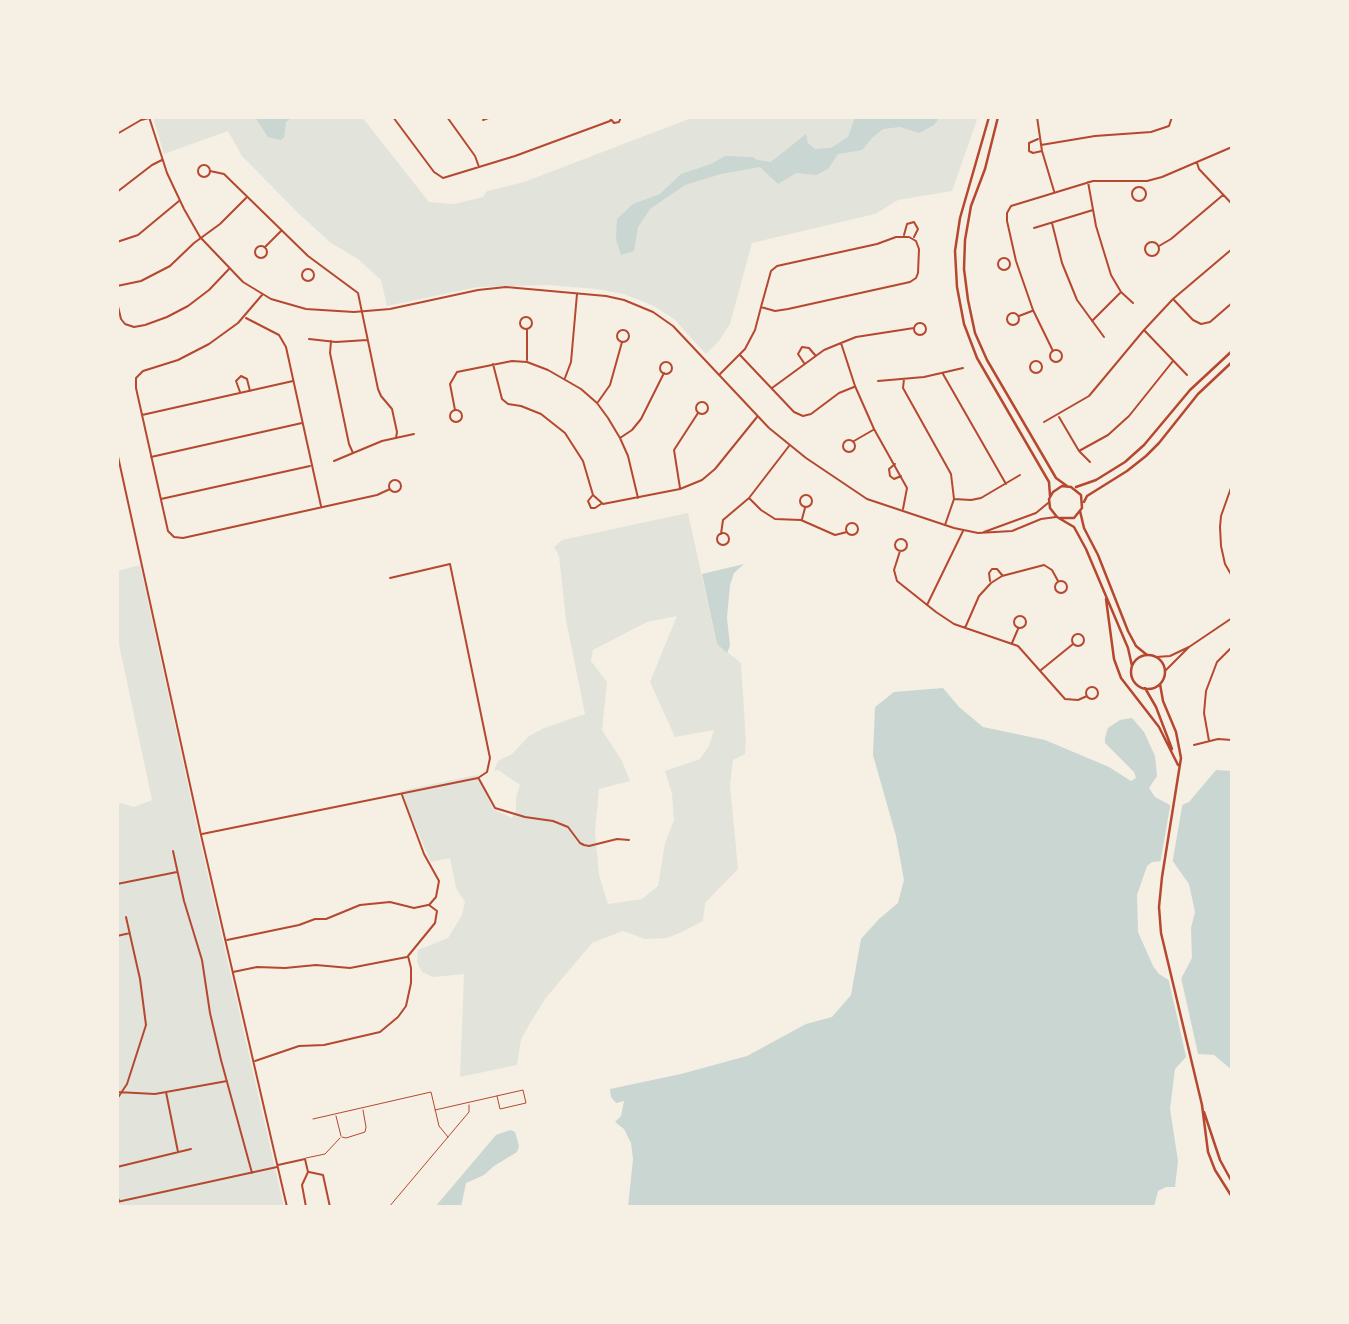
<!DOCTYPE html>
<html>
<head>
<meta charset="utf-8">
<style>
	body { margin:0 }
	#map { position:relative; width:1349px; height:1324px; overflow:hidden; background:#f6efe4; font-family:"Zilla Slab",serif }
	canvas { display:block }
	.frame { position:absolute; inset:0; border:119px solid #f6efe4; pointer-events:none }
</style>
</head>
<body>
<div id="map">
<canvas width="1349" height="1324"></canvas>
<div class="frame"></div>
</div>
<script>
const context = document.querySelector('canvas').getContext('2d');
context.lineJoin = 'round';
function fill(path, color) { context.fillStyle = color; context.fill(path, 'evenodd'); }
const shape = rows => new Path2D(rows.map(r => 'M' + r).join(''));
function stroke(path, color, width, dash) { context.strokeStyle = color; context.lineWidth = width; context.lineCap = dash ? 'butt' : 'round'; context.setLineDash(dash || []); context.stroke(path); }
fill(shape([
	[153,117,362,117,429,202,454,204,483,197,487,191,524,182,694,117,978,117,952,191,898,200,875,214,752,243,730,324,719,341,706,354,674,319,654,306,624,294,596,289,548,285,478,287,387,306,381,280,358,259,331,243,299,214,242,156,228,131,164,154],
	[688,513,717,644,741,663,746,741,745,754,733,760,730,785,738,869,705,903,703,921,682,932,667,938,645,939,623,931,592,943,545,999,530,1023,521,1040,517,1065,460,1077,464,974,433,977,422,972,417,962,418,950,448,938,462,915,465,902,456,888,450,858,431,862,400,791,477,775,493,809,512,818,516,811,516,797,520,785,498,770,494,771,498,761,512,754,529,736,544,728,585,714,566,620,559,556,554,547,562,540],
	[677,616,650,682,675,737,714,730,709,746,700,759,665,771,672,794,674,820,665,843,658,886,642,899,608,904,599,875,595,832,599,789,630,781,622,761,602,730,607,682,591,661,593,650,647,622],
	[140,565,200,841,284,1207,117,1207,117,805,120,803,134,807,152,800,117,635,117,571]
]), '#e2e4dc');
fill(shape([
	[255,117,292,117,286,122,284,138,280,140,268,137],
	[855,117,940,117,934,125,919,133,900,127,883,129,872,138,862,150,838,154,828,169,816,175,796,173,778,184,760,167,721,174,685,185,650,209,638,227,634,251,621,255,616,239,617,219,633,204,660,194,681,174,711,164,725,156,753,157,757,160,771,162,806,134,808,143,815,149,831,148,848,137],
	[744,564,734,573,730,585,727,618,730,646,727,653,717,644,702,574],
	[943,688,959,707,983,727,1045,740,1109,767,1131,781,1136,778,1134,772,1105,743,1105,738,1108,728,1120,720,1132,718,1144,732,1155,756,1157,776,1149,788,1155,797,1170,805,1180,806,1189,802,1216,770,1232,771,1232,1070,1214,1055,1198,1054,1186,1057,1175,1069,1170,1109,1178,1161,1175,1187,1166,1187,1158,1191,1154,1207,628,1207,633,1159,631,1143,624,1129,615,1122,621,1116,624,1101,616,1103,611,1097,610,1089,681,1074,747,1056,806,1024,832,1017,851,995,861,939,879,919,898,903,904,880,896,836,873,755,875,707,894,692],
	[1172,860,1189,884,1195,912,1191,928,1192,958,1181,979,1170,981,1159,974,1153,966,1138,932,1137,895,1147,866,1152,862],
	[510,1130,515,1132,519,1146,517,1152,494,1166,484,1175,466,1183,461,1207,435,1207,496,1135]
]), '#c9d6d2');
fill(shape([
	[1171,801,1183,801,1172,865,1170,863,1160,864],
	[1180,973,1199,1058,1187,1061,1168,977,1177,978]
]), '#f6efe4');
stroke(shape([
	[435,1110,523,1090,526,1103,500,1109,497,1096],
	[336,1116,341,1136],
	[313,1119,431,1092,439,1126,448,1137],
	[342,1137,346,1138,365,1132,366,1127,363,1110],
	[306,1158,325,1154,340,1138],
	[389,1207,469,1112,469,1105]
]), '#b5482f', 1);
stroke(shape([
	[393,117,434,172,443,178,515,156,610,121],
	[447,117,475,156,479,167],
	[609,117,614,123,619,122,621,117],
	[1037,117,1042,151,1054,191],
	[483,120,491,117],
	[117,134,141,120,149,118],
	[1038,139,1029,143,1029,151,1033,153,1042,151],
	[1041,145,1095,136,1151,132,1169,126,1172,117],
	[1197,163,1199,169,1232,204],
	'198 171a6 6 0 1 1 12 0a6 6 0 1 1-12 0Z',
	[210,171,224,174,308,256,358,293,378,389,381,396,392,409,397,432,396,438],
	[1088,182,1096,226,1111,275,1121,292,1133,303],
	'1132 194a7 7 0 1 1 14 0a7 7 0 1 1-14 0Z',
	[117,192,152,165,162,160],
	[1052,223,1062,263,1077,300,1104,337],
	[1034,228,1093,210],
	[904,235,907,224,914,222,918,229,914,237],
	[117,242,138,235,179,201],
	'1145 249a7 7 0 1 1 14 0a7 7 0 1 1-14 0Z',
	'255 252a6 6 0 1 1 12 0a6 6 0 1 1-12 0Z',
	[1159,246,1171,239,1223,195],
	[265,247,281,231],
	'998 264a6 6 0 1 1 12 0a6 6 0 1 1-12 0Z',
	'302 275a6 6 0 1 1 12 0a6 6 0 1 1-12 0Z',
	[117,286,141,281,170,266,194,243,220,224,246,198],
	[262,295,238,323,209,344,178,360,143,371,136,378,136,388,168,531,174,537,183,538,377,495,390,489],
	[1174,300,1193,320,1201,324,1210,322,1232,303],
	[117,302,121,319,125,324,134,327,145,325,167,317,188,306,209,290,229,269],
	'1007 319a6 6 0 1 1 12 0a6 6 0 1 1-12 0Z',
	[1019,316,1032,311],
	'520 323a6 6 0 1 1 12 0a6 6 0 1 1-12 0Z',
	[246,318,279,335,286,347,321,506],
	[1092,321,1120,293],
	'914 329a6 6 0 1 1 12 0a6 6 0 1 1-12 0Z',
	'617 336a6 6 0 1 1 12 0a6 6 0 1 1-12 0Z',
	[527,330,527,360],
	[1144,330,1187,375],
	[309,339,336,342,367,340],
	[331,341,330,353,349,444,353,453],
	[841,343,855,386,874,429,907,488,903,509],
	'1050 356a6 6 0 1 1 12 0a6 6 0 1 1-12 0Z',
	[1053,351,1033,310,1016,261,1007,221,1007,213,1011,206,1093,181,1147,181,1162,177,1232,147],
	[740,355,794,412,803,416,811,414,839,393,854,387],
	'1030 367a6 6 0 1 1 12 0a6 6 0 1 1-12 0Z',
	'660 368a6 6 0 1 1 12 0a6 6 0 1 1-12 0Z',
	[804,363,798,354,802,347,809,348,815,355],
	[493,364,502,399,508,404,521,406,541,414,565,433,583,461,593,495,603,504,680,489,702,480,715,469,757,417],
	[720,374,745,349,755,330,761,307,771,271,777,266,877,244,896,237,909,237,916,241,919,249,918,273,916,278,910,282,788,309,775,311,761,307],
	[943,374,1006,484],
	[565,378,571,362,577,294],
	[904,379,903,388,951,474,954,499,945,525],
	[878,381,924,377,963,368],
	[772,388,824,350,841,343,856,337,914,328],
	[240,392,236,381,241,376,247,379,250,391],
	'696 408a6 6 0 1 1 12 0a6 6 0 1 1-12 0Z',
	[598,402,610,385,622,342],
	'450 416a6 6 0 1 1 12 0a6 6 0 1 1-12 0Z',
	[455,410,450,384,457,372,512,361,527,362,548,370,581,389,597,403,608,418,620,438,628,456,638,498],
	[142,415,293,381],
	[1059,417,1079,451,1090,462],
	[1044,422,1089,396,1144,330,1173,299,1232,249],
	[620,438,632,430,641,419,664,373],
	'843 446a6 6 0 1 1 12 0a6 6 0 1 1-12 0Z',
	[854,441,873,430],
	[1079,451,1108,435,1129,416,1173,361],
	[151,457,302,423],
	[334,461,382,441,414,434],
	[895,464,889,469,890,476,894,479,901,476],
	'389 486a6 6 0 1 1 12 0a6 6 0 1 1-12 0Z',
	[680,488,674,450,698,413],
	'800 501a6 6 0 1 1 12 0a6 6 0 1 1-12 0Z',
	[592,496,588,501,591,508,595,508,601,504],
	[749,498,761,510,775,519,801,520,835,535,847,532],
	[161,499,310,466],
	[954,499,971,500,981,498,1020,475],
	[802,519,805,508],
	'846 529a6 6 0 1 1 12 0a6 6 0 1 1-12 0Z',
	'717 539a6 6 0 1 1 12 0a6 6 0 1 1-12 0Z',
	[721,534,723,520,749,498,789,446],
	'895 545a6 6 0 1 1 12 0a6 6 0 1 1-12 0Z',
	[900,551,894,570,897,581,936,612,954,624,1018,646,1065,699,1078,700,1087,696],
	[990,581,989,573,992,569,997,569,1002,575],
	'1055 587a6 6 0 1 1 12 0a6 6 0 1 1-12 0Z',
	[927,605,963,531],
	'1014 622a6 6 0 1 1 12 0a6 6 0 1 1-12 0Z',
	[965,628,979,596,991,583,1002,576,1044,565,1052,570,1058,581],
	'1072 640a6 6 0 1 1 12 0a6 6 0 1 1-12 0Z',
	[1012,643,1018,629],
	[1041,670,1073,644],
	'1086 693a6 6 0 1 1 12 0a6 6 0 1 1-12 0Z',
	[1209,741,1204,713,1206,691,1217,662,1232,647],
	[1194,745,1218,739,1232,740],
	[479,779,495,808,525,817,553,821,568,827,580,843,584,845,589,846,617,839,629,840],
	[202,834,478,778,487,772,490,758,450,564,390,578],
	[173,851,184,901,202,960,210,1013,221,1060,252,1173],
	[117,884,177,872],
	[117,936,130,933],
	[227,940,299,925,315,919,326,919,360,905,390,902,414,908,428,905],
	[233,972,257,967,285,968,316,965,350,968,407,957],
	[255,1061,299,1046,324,1045,380,1032,398,1017,406,1006,411,983,411,968,408,956,435,923,437,911,429,905,436,897,439,881,424,854,402,795],
	[117,1092,155,1094,227,1081],
	[166,1092,178,1152],
	[117,1099,127,1084,146,1025,140,979,126,917],
	[278,1165,305,1159,308,1172,302,1185,306,1207],
	[117,1167,191,1149],
	[309,1172,323,1175,330,1207],
	[117,1195,119,1201],
	[117,1202,277,1167]
]), '#b5482f', 2);
stroke(shape([
	[149,117,167,173,184,209,200,237,243,282,271,299,306,309,354,312,390,309,478,290,506,287,606,296,624,300,653,312,673,326,769,428,806,458,867,499,954,528,978,533,1012,531,1041,519,1056,517],
	[117,452,201,835,287,1207],
	[1232,485,1221,516,1220,527,1221,546,1225,564,1232,576],
	[984,532,1036,513,1048,503],
	[1156,657,1170,656,1189,647,1232,618],
	[1165,671,1189,647]
]), '#b5482f', 2);
stroke(shape([
	[989,117,960,218,955,251,957,287,964,324,977,358,1049,482,1050,496],
	[998,117,985,169,971,206,965,240,964,269,968,300,975,333,987,360,1056,478,1067,486],
	[1076,487,1096,480,1125,462,1144,445,1190,390,1232,351],
	[1084,502,1087,496,1127,471,1146,456,1159,443,1198,394,1232,362],
	[1080,511,1084,528,1098,555,1128,631,1136,646,1147,655],
	[1060,518,1074,518,1082,508,1081,495,1071,487,1062,486,1053,492,1049,499,1050,508,1057,517,1074,527,1086,549,1128,648,1132,666],
	[1106,599,1114,659,1121,678,1159,727,1178,765],
	'1131 672a17 17 0 1 1 34 0a17 17 0 1 1-34 0Z',
	[1160,684,1163,701,1176,732,1181,758,1162,877,1159,907,1161,933,1202,1105,1208,1152,1215,1170,1232,1197],
	[1145,688,1156,707,1172,749],
	[1204,1112,1220,1160,1232,1182]
]), '#b5482f', 2.5);
</script>
</body>
</html>
